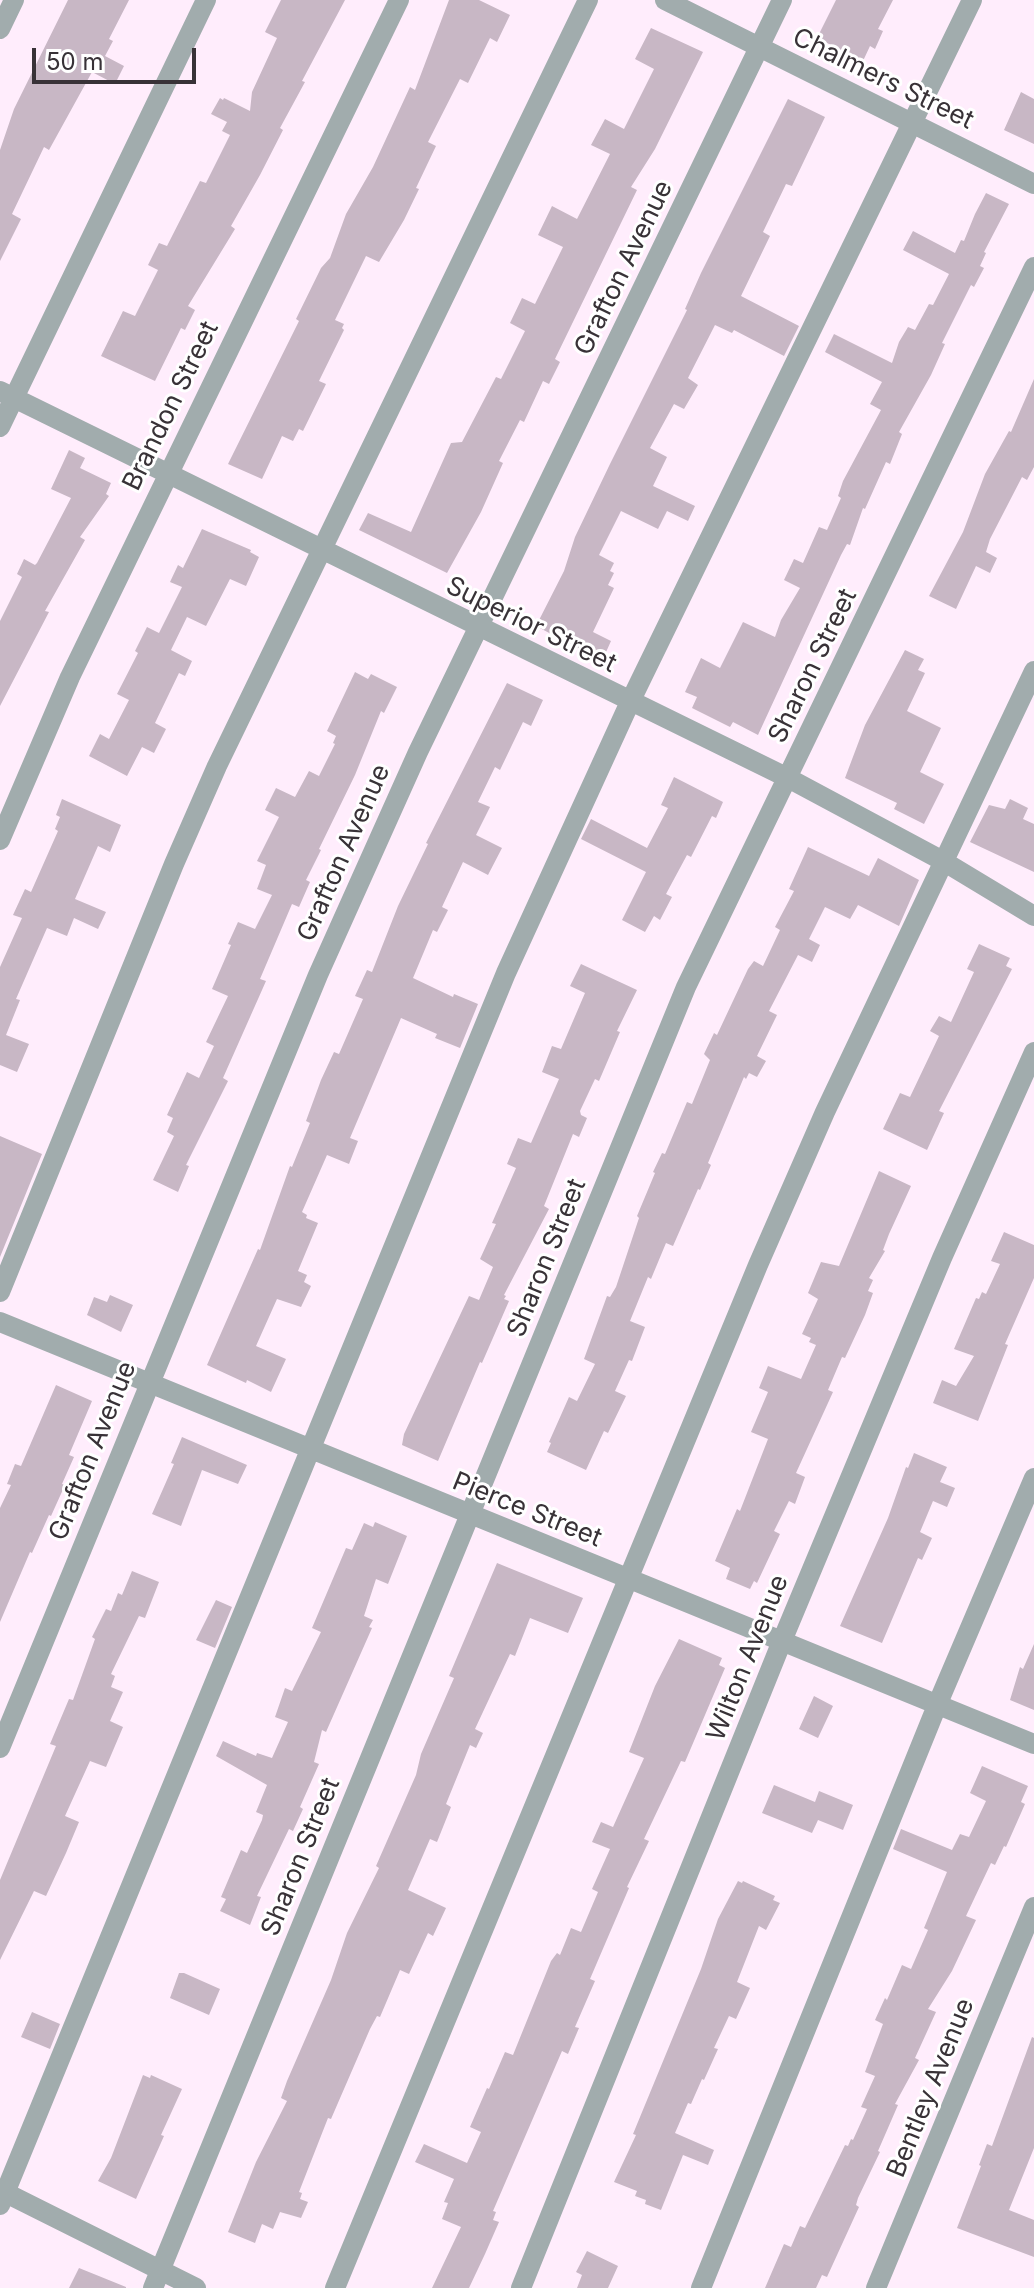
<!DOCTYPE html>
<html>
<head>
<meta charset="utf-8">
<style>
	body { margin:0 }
	#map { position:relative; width:1034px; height:2288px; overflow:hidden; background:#ffedfc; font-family:Inter,sans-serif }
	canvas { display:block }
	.scale { position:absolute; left:32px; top:48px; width:164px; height:36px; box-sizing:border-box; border:4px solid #383237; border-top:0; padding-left:10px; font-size:24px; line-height:28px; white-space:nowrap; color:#383237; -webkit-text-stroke:6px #fff; paint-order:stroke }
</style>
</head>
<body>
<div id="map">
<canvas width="1034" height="2288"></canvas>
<div class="scale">50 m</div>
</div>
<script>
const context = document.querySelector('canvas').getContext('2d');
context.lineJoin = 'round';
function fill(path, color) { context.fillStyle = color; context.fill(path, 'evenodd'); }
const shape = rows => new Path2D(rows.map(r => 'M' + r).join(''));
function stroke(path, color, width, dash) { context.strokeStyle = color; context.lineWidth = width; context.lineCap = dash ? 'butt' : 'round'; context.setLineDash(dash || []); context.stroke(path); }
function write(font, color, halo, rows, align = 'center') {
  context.font = font + ' Inter,sans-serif'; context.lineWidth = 6; context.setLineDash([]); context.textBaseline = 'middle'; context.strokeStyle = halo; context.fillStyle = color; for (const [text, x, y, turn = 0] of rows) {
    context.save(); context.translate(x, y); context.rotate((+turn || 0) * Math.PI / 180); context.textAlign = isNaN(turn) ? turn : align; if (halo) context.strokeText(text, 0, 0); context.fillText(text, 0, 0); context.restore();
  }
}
fill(shape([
	[68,0,129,0,109,39,113,41,105,56,124,66,115,84,92,72,49,150,44,147,12,214,21,219,0,261,0,150,14,109],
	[281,0,345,0,302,81,305,82,280,128,283,130,260,175,231,226,235,229,188,306,195,310,185,330,181,328,155,381,101,356,123,311,135,316,158,270,148,265,159,243,167,246,200,181,206,183,230,135,222,131,227,122,211,114,220,98,223,100,224,98,250,111,252,92,277,38,265,32],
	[449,0,479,0,510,15,497,42,490,38,468,83,460,79,428,142,436,146,416,188,419,189,404,220,379,262,366,256,335,320,344,324,342,328,344,330,319,381,326,384,303,431,299,429,293,441,282,436,262,479,228,464,299,321,296,319,321,268,330,258,346,214,373,167,410,87,415,90],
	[836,0,893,0,878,29,883,31,875,49,870,46,863,61,817,38],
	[651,28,703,52,655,149,631,187,637,190,555,359,560,362,549,384,543,381,524,422,520,420,499,461,503,463,481,512,447,573,359,530,368,513,411,532,451,443,462,442,496,377,501,379,525,331,510,323,522,298,535,304,563,247,538,235,552,206,577,219,610,154,591,145,605,119,624,129,654,69,635,59],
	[1021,92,1034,99,1034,144,1004,130],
	[788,99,825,117,792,186,786,184,763,232,770,236,741,296,799,326,784,356,734,330,732,333,715,325,688,378,698,385,684,409,674,404,650,448,667,457,653,486,695,506,688,521,667,511,658,529,621,511,599,555,614,563,610,571,614,573,608,585,614,588,593,632,611,641,602,661,536,626,564,571,575,537,610,464,687,310,685,309,701,273],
	[986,193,1009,204,984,252,986,253,980,266,984,268,974,287,971,285,942,343,945,344,931,375,899,432,902,434,890,464,886,462,865,509,863,508,850,545,847,544,841,555,758,735,733,722,730,727,692,708,697,697,685,692,701,658,720,668,743,622,775,637,781,620,800,588,784,580,794,559,803,563,819,527,827,530,841,498,838,496,843,481,881,410,870,404,882,382,825,352,834,334,892,363,899,342,908,327,915,330,929,304,933,305,949,274,903,250,913,231,955,253,961,240,964,241,975,214],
	[1034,379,1034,467,1027,480,1022,477,990,539,986,552,997,558,990,573,976,566,956,609,929,596,963,532,985,474,1009,431,1011,432],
	[69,450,85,458,80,468,111,483,106,494,109,496,80,537,85,540,45,611,49,612,0,706,0,621,22,577,17,574,24,559,35,565,37,563,71,498,51,489],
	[202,529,251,550,250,552,259,557,246,586,230,579,206,626,187,617,171,650,192,661,185,676,179,673,155,723,166,729,154,753,142,747,127,776,89,756,100,734,109,739,129,700,117,694,138,653,135,651,147,627,159,633,182,587,170,582,178,565,183,568],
	[905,650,924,659,918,670,925,673,907,711,941,728,920,772,944,784,924,824,894,809,897,803,845,778,865,725],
	[355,672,368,679,371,674,397,687,384,713,381,711,355,775,319,849,321,850,306,880,310,882,299,907,292,904,260,979,266,981,223,1078,228,1081,186,1165,189,1166,178,1192,153,1180,174,1136,167,1132,173,1118,167,1115,187,1072,199,1078,214,1046,206,1042,228,996,212,989,231,945,228,944,238,922,255,929,272,895,257,889,266,865,257,861,279,817,265,810,276,788,295,797,309,771,319,776,335,744,333,743,336,736,327,731],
	[507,683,543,700,531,726,523,722,500,770,495,767,478,802,490,807,476,835,502,848,488,875,463,862,442,907,448,910,437,932,433,930,413,978,453,997,454,994,478,1004,460,1048,435,1038,437,1034,401,1018,350,1138,358,1141,349,1164,327,1155,302,1212,307,1215,306,1218,318,1223,298,1271,307,1275,304,1282,311,1286,301,1307,277,1299,256,1346,286,1359,271,1392,247,1380,246,1383,207,1365,258,1249,260,1250,290,1166,292,1167,310,1123,306,1121,321,1080,334,1052,339,1054,363,999,355,996,367,970,372,972,398,906,428,844,426,843],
	[674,777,723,802,716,818,712,816,691,857,687,855,666,894,672,897,660,920,654,916,645,932,622,920,646,872,581,839,591,819,647,848,668,808,661,805],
	[62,799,121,825,110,852,98,846,75,899,106,912,98,929,74,918,67,936,47,928,16,999,20,1000,6,1035,29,1044,17,1072,0,1065,0,967,22,918,13,915,25,889,31,892,58,831,55,829,60,817,56,815],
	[1010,799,1028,808,1023,819,1034,824,1034,872,970,842,989,805,1005,809],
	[808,847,869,876,878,858,919,880,899,926,858,905,850,919,825,907,809,939,820,945,812,962,798,955,769,1011,777,1015,757,1056,766,1061,757,1077,749,1073,746,1079,744,1077,708,1163,711,1165,700,1190,698,1189,673,1246,666,1243,651,1279,648,1277,630,1321,645,1327,632,1361,629,1360,615,1391,626,1396,608,1433,604,1431,586,1470,547,1452,551,1443,549,1442,569,1397,577,1401,595,1364,584,1359,607,1296,610,1297,616,1287,639,1218,637,1216,655,1173,653,1172,662,1153,665,1154,687,1102,692,1104,710,1060,704,1054,714,1033,717,1035,748,969,754,961,763,966,780,930,775,927,794,891,789,889],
	[979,944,1010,958,1006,966,1012,969,939,1111,944,1113,927,1150,883,1129,900,1093,910,1097,939,1036,930,1031,939,1016,951,1022,974,972,967,969],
	[581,964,637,990,617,1031,620,1032,599,1081,595,1079,580,1111,581,1115,587,1118,579,1137,573,1134,544,1206,549,1209,504,1295,506,1296,504,1299,509,1301,482,1363,480,1362,438,1461,402,1445,404,1434,469,1296,479,1300,493,1267,480,1259,496,1224,492,1223,516,1168,507,1164,518,1138,531,1143,559,1079,542,1072,552,1046,561,1049,585,993,570,986],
	[0,1136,42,1154,0,1257],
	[879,1171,911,1186,889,1234,883,1250,885,1251,869,1278,873,1280,868,1291,873,1293,865,1315,845,1358,842,1357,828,1390,833,1392,796,1473,805,1477,795,1504,789,1501,774,1531,780,1534,757,1583,754,1581,750,1589,726,1579,730,1568,715,1561,737,1509,740,1511,768,1439,751,1432,768,1392,759,1388,768,1366,801,1379,816,1345,809,1342,811,1338,802,1334,818,1299,808,1293,821,1262,839,1266],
	[1004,1232,1034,1245,1034,1278,1005,1344,1008,1345,978,1421,933,1403,942,1380,956,1386,974,1356,954,1349,976,1298,979,1299,982,1292,986,1294,1000,1264,991,1261],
	[110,1295,133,1305,121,1332,87,1315,94,1297,107,1302],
	[56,1385,92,1401,69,1455,74,1457,62,1484,65,1485,51,1516,49,1515,32,1553,30,1552,0,1622,0,1508,11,1485,7,1484,15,1464,21,1466],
	[182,1437,247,1465,238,1484,202,1470,181,1526,152,1514,174,1464,171,1463],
	[914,1453,947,1467,940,1482,955,1488,947,1507,933,1501,920,1532,932,1538,922,1560,918,1558,882,1643,840,1626,888,1518,906,1467,908,1468],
	[375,1522,407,1536,388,1584,376,1579,364,1616,373,1620,369,1627,372,1628,326,1732,322,1730,314,1762,319,1764,300,1807,303,1809,293,1831,289,1829,257,1896,261,1897,250,1925,220,1911,226,1899,221,1897,241,1850,247,1853,262,1820,263,1815,256,1812,267,1785,216,1756,223,1741,256,1756,257,1753,272,1758,288,1722,275,1717,285,1688,292,1691,321,1632,312,1628,346,1548,352,1550,364,1523,373,1527],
	[497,1563,583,1598,568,1633,530,1618,515,1656,510,1654,475,1729,483,1733,476,1748,470,1745,446,1804,451,1807,437,1842,430,1839,408,1890,446,1908,433,1936,428,1933,409,1974,400,1970,380,2017,377,2016,370,2029,331,2119,328,2118,299,2192,302,2193,300,2199,308,2202,301,2218,280,2212,273,2229,262,2224,255,2243,228,2232,256,2162,287,2101,281,2098,287,2081,331,1980,347,1933,379,1868,376,1866,416,1775,421,1754,454,1678,449,1676],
	[132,1571,159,1582,145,1618,139,1616,111,1674,115,1676,111,1687,123,1692,110,1721,123,1727,106,1767,90,1761,65,1816,79,1822,66,1853,46,1896,34,1891,0,1960,0,1880,56,1746,50,1744,69,1699,73,1700,95,1639,92,1637,106,1609,111,1611,118,1593,122,1595],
	[216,1600,232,1607,215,1648,196,1640],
	[679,1639,722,1658,719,1665,725,1668,685,1762,681,1761,644,1839,649,1841,627,1887,629,1888,590,1979,595,1981,575,2027,579,2028,568,2054,562,2051,493,2211,496,2212,493,2220,499,2222,485,2254,469,2288,432,2288,461,2227,442,2219,448,2203,444,2202,454,2179,415,2162,424,2144,467,2163,481,2132,470,2127,487,2088,489,2089,505,2052,513,2055,551,1961,557,1953,560,1955,571,1928,581,1932,598,1892,592,1889,610,1849,592,1842,601,1822,613,1827,644,1758,629,1752,655,1686],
	[1034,1644,1034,1710,1010,1700,1020,1667,1023,1669],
	[814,1696,833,1706,818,1738,799,1729],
	[982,1766,1028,1786,1021,1802,1025,1804,1006,1847,1004,1846,995,1865,991,1863,966,1916,976,1920,952,1971,928,2009,936,2012,915,2058,919,2060,895,2104,898,2105,878,2151,880,2152,858,2198,856,2205,859,2207,827,2277,822,2275,816,2288,765,2288,784,2244,791,2247,800,2226,805,2228,845,2145,848,2146,851,2139,853,2140,867,2109,861,2107,875,2076,865,2072,883,2024,875,2020,885,1998,887,2000,902,1965,911,1969,928,1930,924,1928,947,1872,893,1849,901,1829,952,1850,960,1834,969,1837,986,1801,970,1793],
	[774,1785,815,1802,819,1791,853,1805,843,1830,818,1820,812,1833,762,1813],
	[738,1881,742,1883,743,1881,775,1896,773,1900,780,1903,766,1930,759,1926,737,1982,750,1988,736,2019,729,2016,714,2048,718,2049,704,2080,702,2079,691,2104,688,2103,675,2133,714,2150,708,2165,683,2155,661,2210,645,2204,646,2200,635,2196,637,2191,614,2182,636,2135,633,2134,701,1969,718,1919],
	[179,1973,184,1973,220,1989,209,2015,170,1998],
	[32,2012,60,2024,50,2049,21,2037],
	[1032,2037,1034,2038,1034,2148,1009,2210,1034,2220,1034,2257,957,2228,981,2166,979,2165,987,2144,992,2146],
	[143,2075,150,2078,151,2075,182,2089,161,2135,164,2136,136,2199,98,2181,111,2158],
	[587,2251,618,2266,608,2288,577,2288,582,2275,576,2272],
	[79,2268,126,2287,126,2288,69,2288]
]), '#c8b7c5');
stroke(shape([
	[665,0,1034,184],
	[0,29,14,0],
	[0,391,788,778,943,861,1034,916],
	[0,427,206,0],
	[0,840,70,677,399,0],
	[0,1292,174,864,217,766,588,0],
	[0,1322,1034,1744],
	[0,1748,318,975,418,752,782,0],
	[0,2190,196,2288],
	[0,2205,506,973,630,702,972,0],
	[153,2288,686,987,1034,267],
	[335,2288,758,1265,825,1112,1034,671],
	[521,2288,782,1641,942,1258,1034,1052],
	[701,2288,938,1703,1034,1478],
	[876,2288,1034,1907]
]), '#a1acad', 20);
write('26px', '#383237', '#fff', [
	["Chalmers Street",883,79,26],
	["Grafton Avenue",624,268,-64],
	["Brandon Street",171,406,-64],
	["Superior Street",531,625,26],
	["Sharon Street",813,666,-64],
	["Grafton Avenue",344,853,-66],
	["Sharon Street",547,1258,-68],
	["Grafton Avenue",93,1451,-68],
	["Pierce Street",527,1510,22],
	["Wilton Avenue",748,1658,-68],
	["Sharon Street",301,1857,-68],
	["Bentley Avenue",931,2088,-68]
]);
</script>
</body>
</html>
